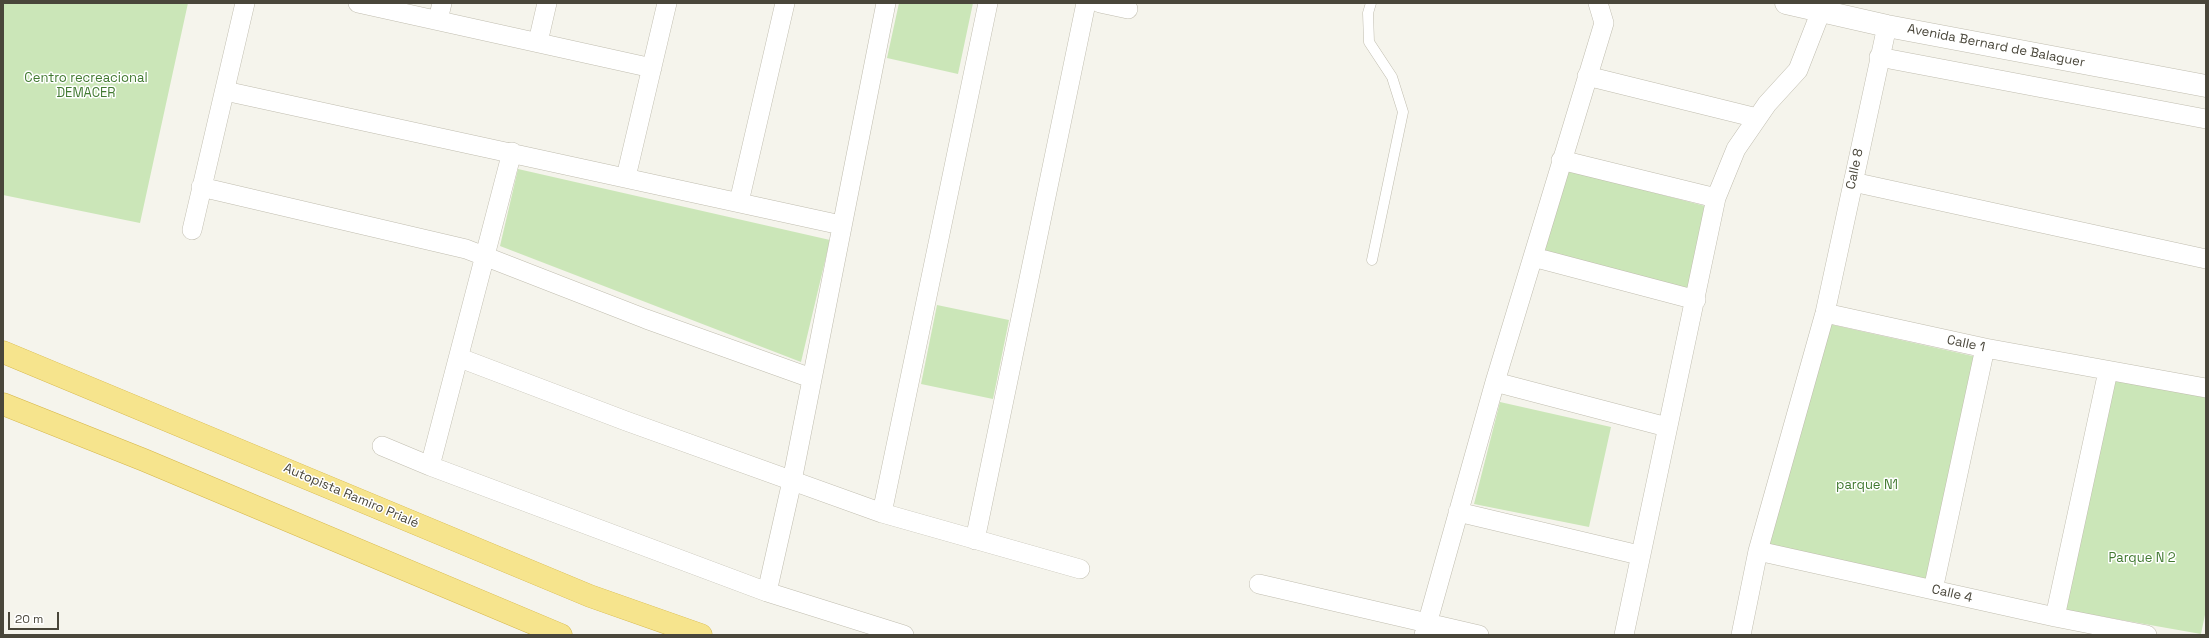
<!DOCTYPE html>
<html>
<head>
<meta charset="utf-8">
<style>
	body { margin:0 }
	#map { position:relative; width:2209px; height:638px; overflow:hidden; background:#f5f4ec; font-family:"Space Grotesk",sans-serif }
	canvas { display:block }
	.frame { position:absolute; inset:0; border:4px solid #49463a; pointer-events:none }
	.scale { position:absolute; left:8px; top:612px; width:51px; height:18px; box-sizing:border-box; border:2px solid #49463a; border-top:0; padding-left:5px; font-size:12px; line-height:14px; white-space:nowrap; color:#49463a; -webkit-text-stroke:3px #fff; paint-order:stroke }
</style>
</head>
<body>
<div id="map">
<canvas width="2209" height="638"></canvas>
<div class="frame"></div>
<div class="scale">20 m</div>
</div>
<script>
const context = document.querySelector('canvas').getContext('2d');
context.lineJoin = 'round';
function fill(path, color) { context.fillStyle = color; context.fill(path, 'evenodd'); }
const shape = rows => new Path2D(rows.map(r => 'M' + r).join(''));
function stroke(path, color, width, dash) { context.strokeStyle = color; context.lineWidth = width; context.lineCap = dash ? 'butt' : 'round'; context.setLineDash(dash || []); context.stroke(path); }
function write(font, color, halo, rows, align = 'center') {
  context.font = font + ' "Space Grotesk",sans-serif'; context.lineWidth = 3; context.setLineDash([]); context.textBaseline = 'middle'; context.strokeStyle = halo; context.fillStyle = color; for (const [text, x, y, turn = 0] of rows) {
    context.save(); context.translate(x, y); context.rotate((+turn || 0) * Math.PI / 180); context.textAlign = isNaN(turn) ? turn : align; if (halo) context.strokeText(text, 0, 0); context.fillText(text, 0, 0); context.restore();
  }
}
fill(shape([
	[3,3,188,3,140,223,3,195],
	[899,3,973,3,958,74,887,58],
	[518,169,830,240,801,362,500,246],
	[1567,170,1705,206,1688,292,1541,252],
	[937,305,1009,320,993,399,921,384],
	[1829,324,1977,357,1928,580,1768,545],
	[2115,380,2206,396,2206,610,2201,634,2065,610],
	[1500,402,1611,427,1589,527,1474,504]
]), '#cbe6b8');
const service = shape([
	[1371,3,1368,13,1369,42,1392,77,1403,112,1372,260]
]);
const minor = shape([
	[358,3,652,68],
	[1100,3,1128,9],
	[438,20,442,3],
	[538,42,547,3],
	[1879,57,2206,119],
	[1587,76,1757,118],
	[225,91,841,225],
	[1561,160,1716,198],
	[626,177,667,3],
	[1853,182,2206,259],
	[201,187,466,249,646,319,811,378],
	[739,202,785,3],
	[192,230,245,3],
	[1533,257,1696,300],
	[1825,313,1985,348,2206,388],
	[460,358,626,421,882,513,1080,569],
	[1495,382,1667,427],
	[382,446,430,466,767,592,904,635],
	[430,466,512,152],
	[1458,512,1639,555],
	[882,513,988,3],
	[975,540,1086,3],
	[1758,551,2055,617,2147,635],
	[1259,584,1479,635],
	[1933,590,1985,348],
	[767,592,792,481,886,3],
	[2055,617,2108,371],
	[1424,635,1495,382,1604,23,1598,3],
	[1624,635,1716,198,1736,149,1767,104,1798,70,1821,11],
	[1741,635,1758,551,1825,313,1887,26]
]);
const tertiary = shape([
	[1786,3,1887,26,2206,86]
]);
const trunk = shape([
	[3,352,590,596,701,635],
	[3,404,144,460,561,635]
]);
stroke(service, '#c0bdaf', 11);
stroke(minor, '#c0bdaf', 20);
stroke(tertiary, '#c0bdaf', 23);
stroke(trunk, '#d4b547', 23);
stroke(service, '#fff', 10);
stroke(minor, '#fff', 19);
stroke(tertiary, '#fff', 22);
stroke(trunk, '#f6e48d', 22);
write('13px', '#49463a', '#fff', [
	["Avenida Bernard de Balaguer",1996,46,11],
	["Calle 8",1855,169,-78],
	["Calle 1",1966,344,12],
	["Autopista Ramiro Prialé",351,496,23],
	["Calle 4",1952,594,13]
]);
write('13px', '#417930', '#fff', [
	["Centro recreacional",86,78],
	["DEMACER",86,93],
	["parque N1",1867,485],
	["Parque N 2",2142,558]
]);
</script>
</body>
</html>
